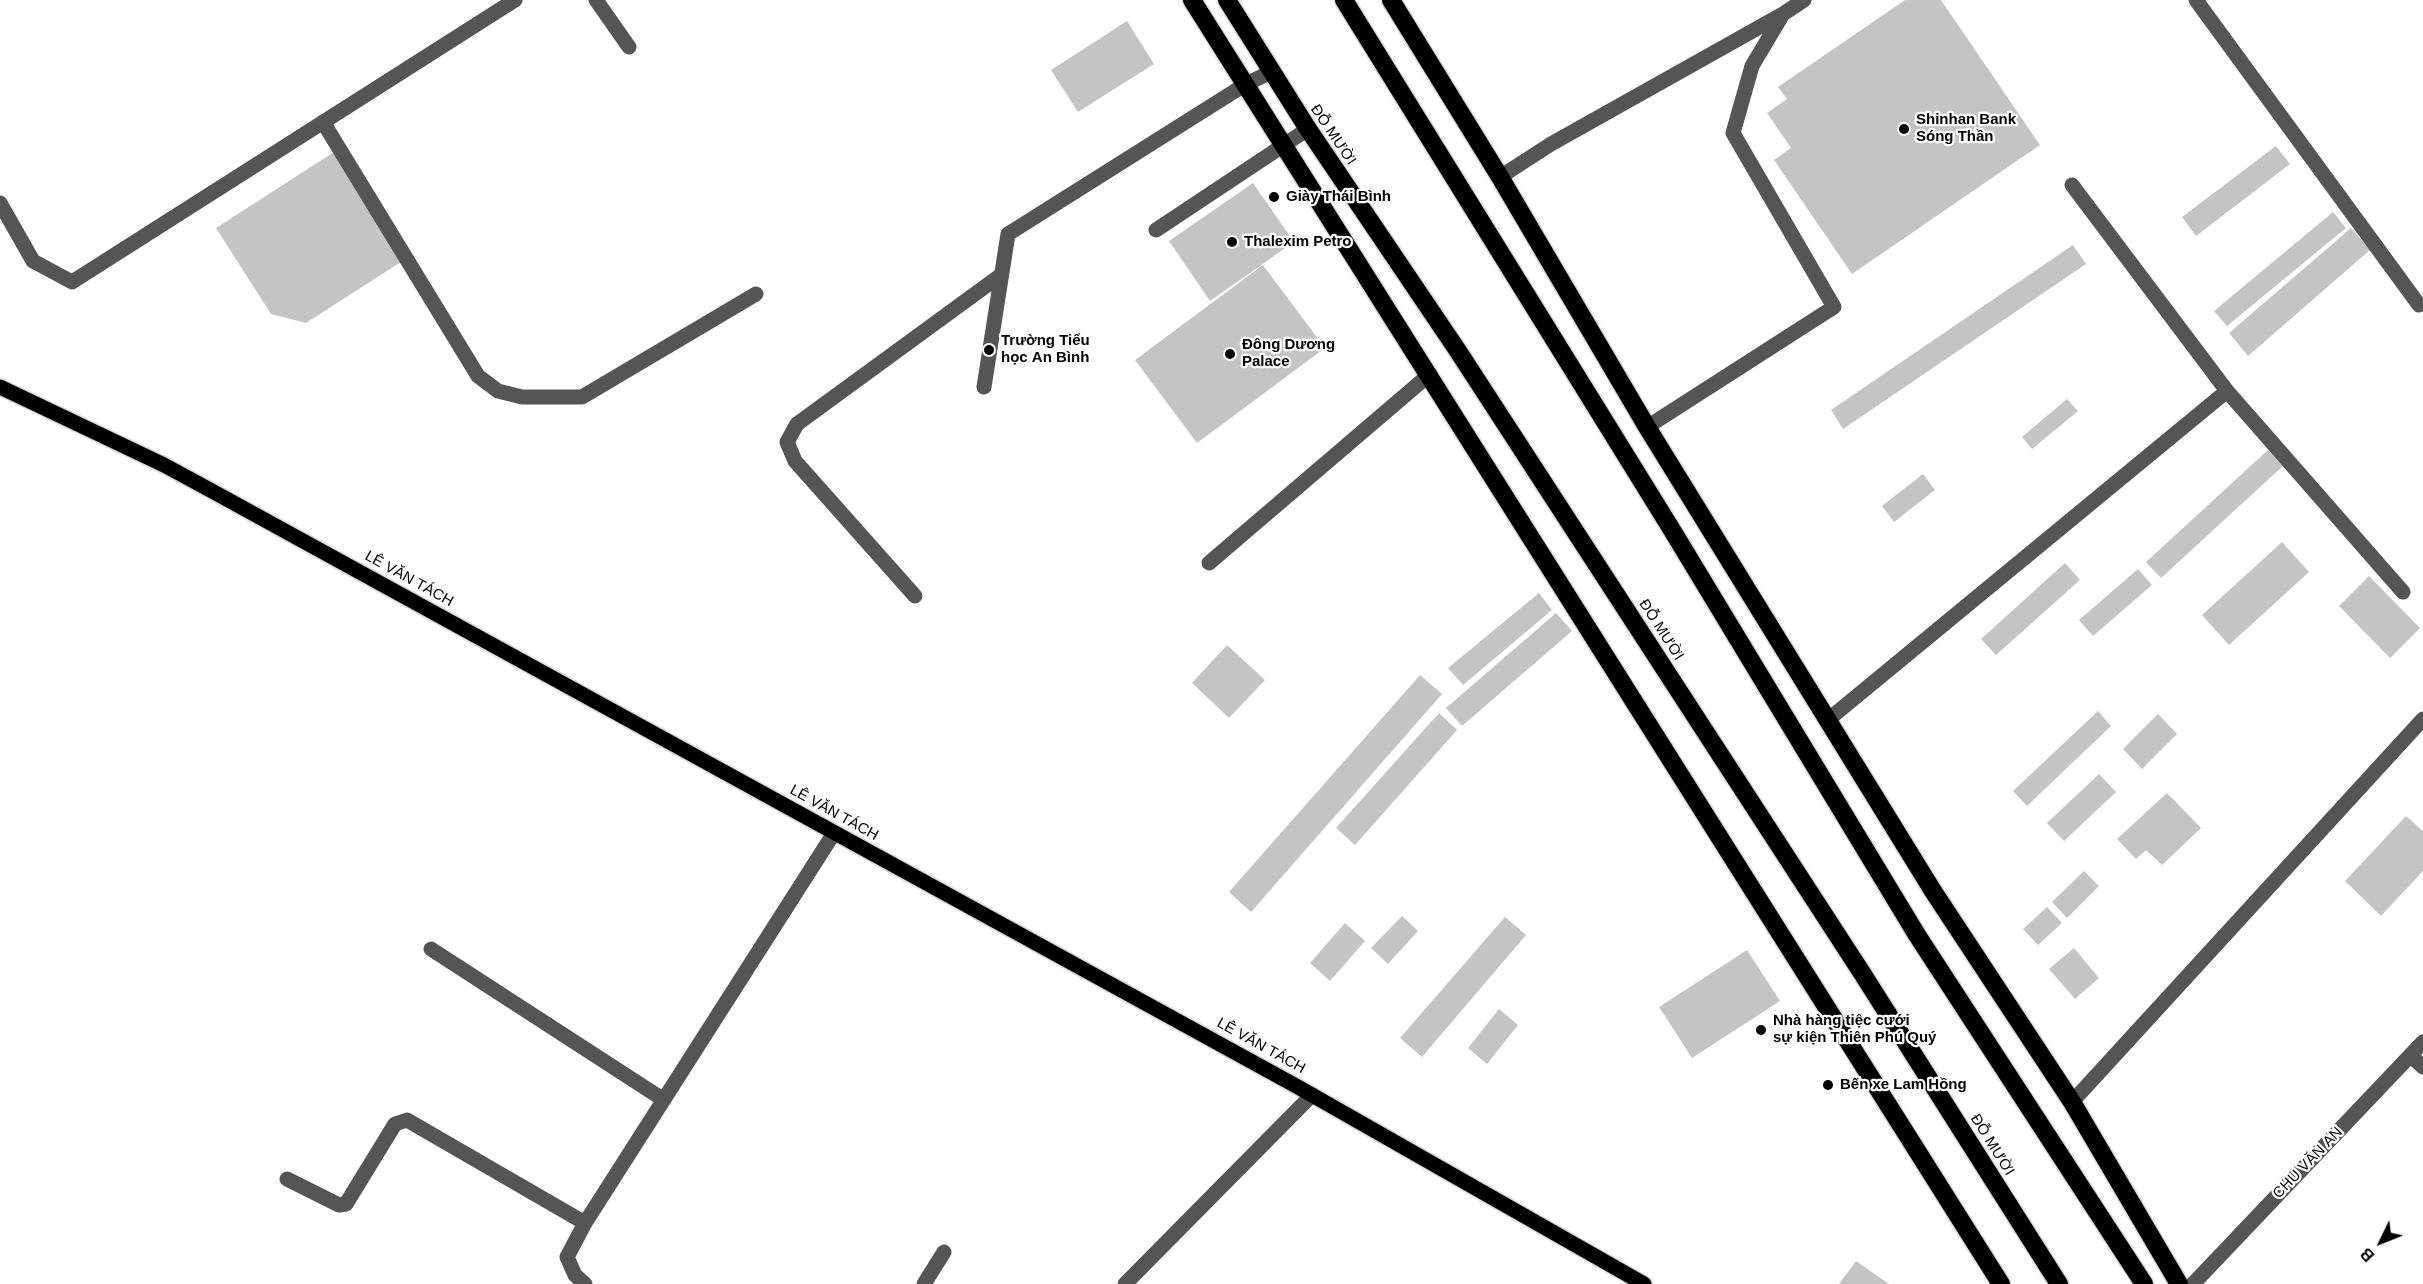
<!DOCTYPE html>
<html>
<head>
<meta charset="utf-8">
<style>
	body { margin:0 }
	#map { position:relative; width:2423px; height:1284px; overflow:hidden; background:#fff; font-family:Helvetica,sans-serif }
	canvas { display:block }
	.north { position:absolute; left:2351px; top:1212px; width:60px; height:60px; -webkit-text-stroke:4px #fff; paint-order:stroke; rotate:227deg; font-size:16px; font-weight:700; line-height:24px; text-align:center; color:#000 }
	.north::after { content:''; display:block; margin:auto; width:21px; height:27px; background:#000; clip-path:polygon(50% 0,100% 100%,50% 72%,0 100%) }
</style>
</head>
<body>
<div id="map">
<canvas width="2423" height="1284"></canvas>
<div class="north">B</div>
</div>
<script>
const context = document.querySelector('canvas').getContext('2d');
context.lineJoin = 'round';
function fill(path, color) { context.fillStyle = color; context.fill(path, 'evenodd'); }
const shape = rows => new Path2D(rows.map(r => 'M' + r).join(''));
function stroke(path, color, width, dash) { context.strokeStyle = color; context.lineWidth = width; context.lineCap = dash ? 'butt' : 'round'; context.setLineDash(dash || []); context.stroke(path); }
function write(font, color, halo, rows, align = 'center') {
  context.font = font + ' Helvetica,sans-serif'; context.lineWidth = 4.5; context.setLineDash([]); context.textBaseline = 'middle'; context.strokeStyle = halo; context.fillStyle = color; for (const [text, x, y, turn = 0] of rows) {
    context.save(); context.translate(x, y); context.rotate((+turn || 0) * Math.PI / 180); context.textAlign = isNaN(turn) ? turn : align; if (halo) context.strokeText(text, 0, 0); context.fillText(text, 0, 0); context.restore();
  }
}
fill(shape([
	[1905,0,1941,0,2040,145,1852,274,1774,160,1791,148,1767,113,1787,99,1778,87],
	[1127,21,1154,64,1078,112,1051,70],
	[2276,146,2290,164,2196,236,2182,217],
	[334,152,404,260,306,323,271,314,216,228],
	[1253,183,1294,242,1210,301,1169,241],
	[2333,212,2346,228,2227,326,2214,311],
	[2351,228,2370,250,2248,356,2229,333],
	[2073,245,2086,264,1843,429,1831,410],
	[1263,265,1325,348,1197,443,1135,360],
	[2067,399,2078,411,2032,449,2022,437],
	[2268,450,2283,466,2161,578,2146,562],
	[1923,474,1935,490,1894,522,1882,506],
	[2282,542,2309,572,2229,645,2202,615],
	[2065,563,2080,580,1996,655,1981,639],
	[2138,569,2152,585,2093,636,2079,620],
	[2369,576,2420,628,2390,658,2339,606],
	[1539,593,1552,610,1463,685,1448,668],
	[1556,613,1572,631,1462,726,1446,708],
	[1227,645,1265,680,1229,718,1192,683],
	[1420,675,1442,694,1251,912,1229,892],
	[2098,711,2111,726,2027,806,2013,791],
	[1439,713,1457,730,1355,845,1336,828],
	[2158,714,2177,734,2142,769,2123,749],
	[2099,774,2116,792,2064,841,2047,823],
	[2167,793,2201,828,2162,865,2146,850,2136,859,2117,839],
	[2406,816,2423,831,2423,871,2381,916,2345,881],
	[2084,871,2099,886,2067,918,2052,902],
	[2047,907,2062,923,2038,945,2023,929],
	[1402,916,1418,931,1388,964,1371,948],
	[1505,917,1526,935,1422,1057,1400,1038],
	[1345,923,1365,941,1330,981,1310,963],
	[2074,948,2099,978,2075,999,2049,969],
	[1747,950,1780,1001,1692,1058,1659,1007],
	[1499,1009,1518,1025,1487,1064,1468,1048],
	[1856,1261,1889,1284,1839,1284]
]), '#c4c4c4');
const major = shape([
	[0,387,164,465,212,491,1298,1087,1644,1284]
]);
const highway = shape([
	[1192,0,2001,1284],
	[1227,0,1308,129,1458,351,1862,973,2059,1284],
	[1344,0,1672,530,1917,935,2144,1284],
	[1391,0,1500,177,1647,427,1933,891,2072,1102,2179,1284]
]);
stroke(major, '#dbdbdb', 18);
stroke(highway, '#dbdbdb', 21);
stroke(shape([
	[596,0,629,47],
	[2196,0,2419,305],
	[323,122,478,376,498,391,522,397,582,397,756,294],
	[1500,177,1551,144,1781,15],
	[2072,185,2227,391,2403,592],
	[0,203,33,261,72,282,515,0],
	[1156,230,1308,129],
	[984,387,1008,234,1246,84,1271,72],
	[1647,427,1834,307,1733,133,1752,66,1783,14,1804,0],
	[1209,563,1430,374],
	[915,596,795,461,787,442,797,424,1001,275],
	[1829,719,2227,391],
	[431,949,664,1100],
	[2411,1056,2423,1067],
	[2072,1102,2423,719],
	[287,1179,339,1205,346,1204,395,1124,407,1120,585,1223],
	[585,1284,575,1275,567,1257,585,1223,834,833],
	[924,1284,944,1252],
	[1125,1284,1312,1095],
	[2193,1284,2423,1042]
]), '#555', 15);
stroke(major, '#000', 15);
stroke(highway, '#000', 18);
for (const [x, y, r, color] of [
	[1904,129,6,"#000"],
	[1274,197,6,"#000"],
	[1232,242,6,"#000"],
	[989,350,6,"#000"],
	[1230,354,6,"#000"],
	[1761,1030,6,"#000"],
	[1828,1085,6,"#000"]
]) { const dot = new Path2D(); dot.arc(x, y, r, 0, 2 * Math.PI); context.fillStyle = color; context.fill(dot); stroke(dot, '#fff', 2); }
write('bold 15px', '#000', '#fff', [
	["Shinhan Bank",1916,120],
	["Sóng Thần",1916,137],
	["Giày Thái Bình",1286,197],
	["Thalexim Petro",1244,242],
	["Trường Tiểu",1001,341],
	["học An Bình",1001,358],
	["Đông Dương",1242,345],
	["Palace",1242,362],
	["Nhà hàng tiệc cưới",1773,1021],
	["sự kiện Thiên Phú Quý",1773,1038],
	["Bến xe Lam Hồng",1840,1085]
], 'left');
write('15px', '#000', '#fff', [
	["ĐỖ MƯỜI",1333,135,56],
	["LÊ VĂN TÁCH",409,579,29],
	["ĐỖ MƯỜI",1661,630,57],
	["LÊ VĂN TÁCH",834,813,29],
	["LÊ VĂN TÁCH",1261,1046,29],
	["ĐỖ MƯỜI",1992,1145,58],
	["CHU VĂN AN",2308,1163,-46]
]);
</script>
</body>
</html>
